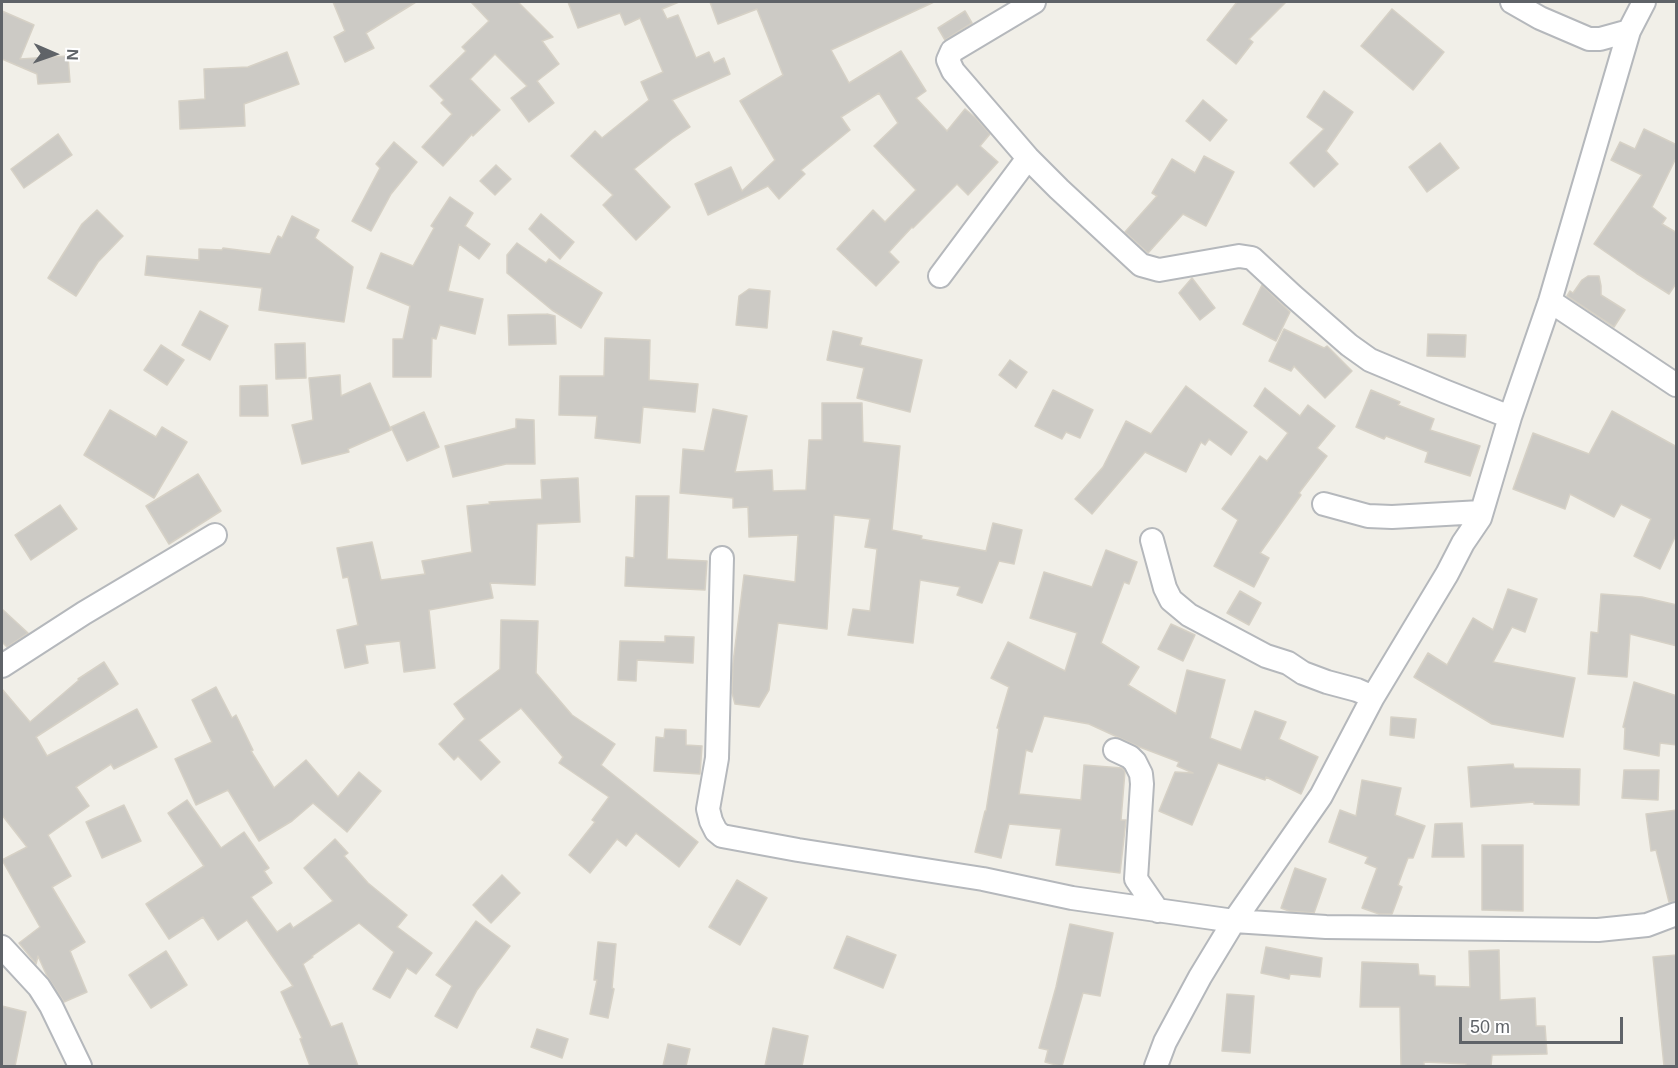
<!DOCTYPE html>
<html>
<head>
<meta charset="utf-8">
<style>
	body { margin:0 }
	#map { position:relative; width:1678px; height:1068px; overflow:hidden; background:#f1efe8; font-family:Arial,sans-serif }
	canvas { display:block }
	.frame { position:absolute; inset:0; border:3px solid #5f6368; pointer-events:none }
	.north { position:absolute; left:24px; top:24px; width:60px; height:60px; -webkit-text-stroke:4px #fff; paint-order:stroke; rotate:92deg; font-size:16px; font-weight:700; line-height:24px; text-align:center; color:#5f6368 }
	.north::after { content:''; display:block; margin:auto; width:21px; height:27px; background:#5f6368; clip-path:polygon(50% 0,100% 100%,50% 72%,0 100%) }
	.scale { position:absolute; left:1459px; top:1017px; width:164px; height:27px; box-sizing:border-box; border:3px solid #5f6368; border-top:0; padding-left:8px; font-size:18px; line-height:21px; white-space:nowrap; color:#5f6368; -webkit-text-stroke:4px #fff; paint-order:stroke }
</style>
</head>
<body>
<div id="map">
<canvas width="1678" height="1068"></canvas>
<div class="frame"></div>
<div class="north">N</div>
<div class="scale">50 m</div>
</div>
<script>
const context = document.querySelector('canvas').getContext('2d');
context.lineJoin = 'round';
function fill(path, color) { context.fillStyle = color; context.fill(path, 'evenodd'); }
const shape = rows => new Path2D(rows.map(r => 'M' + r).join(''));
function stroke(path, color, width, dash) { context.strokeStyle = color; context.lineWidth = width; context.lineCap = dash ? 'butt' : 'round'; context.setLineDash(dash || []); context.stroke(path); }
const building = shape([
	[333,2,416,2,366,33,374,48,345,62,334,37,345,31,333,2],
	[471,2,518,2,553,37,542,41,559,64,537,81,554,103,529,122,511,98,527,86,495,54,470,79,500,110,473,136,472,134,443,166,422,147,452,114,441,103,444,100,430,86,466,51,462,47,489,21,471,2],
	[568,2,679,2,662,9,667,19,678,15,696,58,709,52,714,63,724,58,730,74,672,100,690,127,672,139,634,169,670,207,636,240,603,205,613,195,571,156,595,131,602,138,649,100,641,82,663,72,640,18,625,25,620,13,578,28,568,2],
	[710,2,934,2,831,50,849,83,901,51,926,91,916,98,947,131,965,109,976,118,990,134,980,146,998,162,968,195,957,184,913,228,912,227,889,252,899,262,876,286,837,249,873,210,885,222,916,190,874,146,898,123,879,93,841,117,850,130,801,170,805,174,779,199,768,186,708,215,695,184,731,167,742,191,775,160,740,101,783,75,757,9,718,24,710,2],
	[1237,2,1286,2,1249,39,1253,42,1236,64,1207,40,1237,2],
	[1392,9,1444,52,1413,90,1361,46,1392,9],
	[2,11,34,25,20,59,68,56,70,82,38,84,37,74,2,59,2,11],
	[965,11,972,23,945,40,938,28,965,11],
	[287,52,299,84,244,104,245,126,180,129,179,101,205,99,204,69,248,67,287,52],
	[1324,91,1353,112,1326,151,1338,164,1314,187,1290,163,1324,129,1307,117,1324,91],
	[1203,100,1227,120,1210,141,1186,121,1203,100],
	[1644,129,1677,145,1677,156,1652,207,1666,218,1662,224,1677,233,1677,282,1669,294,1636,273,1594,244,1642,175,1611,160,1620,142,1635,149,1644,129],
	[58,134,72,155,24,188,11,169,58,134],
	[394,142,417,162,391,194,371,231,352,221,380,168,376,164,394,142],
	[1440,143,1459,168,1427,192,1409,167,1440,143],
	[1204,156,1234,172,1206,226,1183,214,1148,253,1125,232,1157,196,1152,193,1172,159,1195,173,1204,156],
	[496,165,511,179,495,195,480,181,496,165],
	[450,197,473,213,465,226,490,244,479,259,459,244,448,291,483,299,475,334,440,325,436,339,432,338,431,377,393,377,393,339,403,339,410,306,367,288,381,253,413,266,434,228,431,226,450,197],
	[97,210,123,236,98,262,76,296,48,278,82,224,97,210],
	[541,214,574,242,560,259,529,229,541,214],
	[292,216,319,230,315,238,353,267,344,322,259,310,262,288,145,275,147,256,199,260,199,249,222,250,223,248,270,254,278,236,282,238,292,216],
	[517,243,546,263,549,259,602,293,581,328,552,310,507,273,507,255,517,243],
	[1588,276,1599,276,1601,286,1601,295,1625,310,1614,327,1567,296,1570,291,1573,293,1582,280,1588,276],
	[1192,278,1215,308,1200,320,1179,293,1192,278],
	[1262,285,1290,312,1276,341,1243,324,1262,285],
	[749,289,770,291,767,328,736,325,739,296,749,289],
	[200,311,228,326,210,360,182,345,200,311],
	[547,314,555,316,556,344,509,345,508,315,547,314],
	[1284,329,1324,348,1327,346,1352,371,1325,398,1294,366,1291,371,1269,361,1284,329],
	[833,331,862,338,860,345,922,360,910,412,857,398,864,368,827,360,833,331],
	[1428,334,1466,335,1465,357,1427,356,1428,334],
	[605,338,650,340,649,380,698,384,695,412,643,407,640,443,595,438,597,416,559,415,560,376,604,376,605,338],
	[305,343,306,378,276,379,275,344,305,343],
	[161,345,184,360,167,385,144,370,161,345],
	[1010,360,1027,372,1016,388,999,375,1010,360],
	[340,375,341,396,370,383,391,430,348,449,349,452,302,464,292,425,313,420,309,378,340,375],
	[267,385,268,416,240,416,240,386,267,385],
	[1186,386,1247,432,1231,455,1209,439,1205,445,1201,442,1186,472,1145,452,1092,514,1075,499,1103,467,1126,421,1151,434,1186,386],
	[1265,388,1300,416,1308,405,1335,426,1317,448,1327,456,1299,493,1301,495,1260,553,1269,558,1254,587,1214,566,1238,520,1222,509,1260,456,1267,461,1288,433,1254,406,1265,388],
	[1053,390,1093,410,1080,438,1066,432,1062,439,1035,426,1053,390],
	[1371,390,1400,402,1398,405,1434,419,1430,430,1480,446,1470,476,1425,462,1428,452,1386,436,1384,439,1356,427,1371,390],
	[822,403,862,403,863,442,900,446,892,530,922,536,921,539,986,551,993,523,1022,530,1014,564,999,561,982,603,957,595,960,587,920,580,913,643,848,635,853,609,870,611,877,549,865,547,870,519,834,515,827,629,778,623,769,690,759,707,735,704,732,693,733,663,744,575,795,582,798,535,749,537,748,507,733,508,733,498,680,493,683,449,704,451,713,409,747,416,735,472,772,470,773,491,806,490,809,440,822,440,822,403],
	[110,410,156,437,162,427,187,442,154,498,84,455,110,410],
	[1612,411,1677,447,1677,533,1660,569,1634,556,1651,519,1621,504,1614,517,1570,494,1565,509,1513,489,1533,433,1589,454,1612,411],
	[424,412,439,447,407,461,391,427,424,412],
	[516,419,534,420,535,464,506,464,453,477,445,446,516,428,516,419],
	[198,474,221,511,169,544,146,506,198,474],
	[578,478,580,522,537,524,535,585,490,583,493,598,429,610,435,668,404,672,400,641,365,645,368,663,345,668,337,630,358,625,348,577,343,578,337,548,372,542,381,580,425,574,422,561,472,552,467,506,490,504,489,502,542,499,541,480,578,478],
	[636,496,669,496,667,559,707,561,705,590,625,586,626,557,634,558,636,496],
	[60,505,77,529,31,560,15,535,60,505],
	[1106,550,1137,562,1129,584,1124,582,1101,643,1139,667,1128,685,1176,714,1187,670,1225,680,1210,738,1241,750,1255,711,1286,722,1279,739,1318,757,1301,794,1266,777,1265,780,1218,763,1192,825,1159,811,1175,772,1193,773,1177,766,1179,762,1137,746,1089,724,1044,716,1032,752,1026,750,1019,794,1081,800,1084,765,1122,768,1125,771,1121,820,1126,820,1120,873,1056,865,1061,829,1009,824,1001,858,975,852,985,811,986,811,999,728,997,728,1009,687,991,678,1008,642,1065,671,1077,633,1030,618,1044,572,1092,587,1106,550],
	[1508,589,1537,599,1525,632,1512,627,1493,662,1575,678,1563,737,1492,724,1414,677,1428,653,1447,665,1473,618,1493,630,1508,589],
	[1240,591,1261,603,1249,625,1227,613,1240,591],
	[1601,594,1642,597,1677,605,1677,646,1630,634,1627,677,1588,674,1591,632,1598,633,1601,594],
	[2,609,28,633,7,647,2,642,2,609],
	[501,620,538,621,536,673,572,715,615,744,601,765,698,842,679,867,636,833,626,846,617,839,590,873,569,855,595,822,592,820,609,797,559,763,563,757,521,708,479,740,500,762,481,780,458,756,454,760,439,744,465,719,454,704,500,669,501,620],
	[1171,624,1195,635,1183,661,1158,649,1171,624],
	[665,636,694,637,693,663,637,660,636,681,618,680,620,641,665,642,665,636],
	[104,662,118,684,36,737,47,756,137,709,157,747,114,769,111,764,76,787,89,806,48,835,71,876,52,887,85,942,70,951,87,992,64,1002,47,976,38,956,36,964,19,943,40,927,2,860,27,847,2,815,2,689,30,722,79,680,78,679,104,662],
	[1634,682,1677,696,1677,745,1660,743,1659,756,1624,749,1625,728,1623,727,1634,682],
	[216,687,232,718,236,715,253,750,251,751,274,788,306,760,338,797,359,772,381,791,347,832,313,803,292,821,259,841,228,790,196,805,175,759,212,742,192,700,216,687],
	[1391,717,1416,719,1414,738,1390,735,1391,717],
	[665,729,686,730,686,745,702,746,700,774,654,771,656,737,664,738,665,729],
	[1513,764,1514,768,1580,769,1579,805,1534,804,1534,802,1471,807,1468,767,1513,764],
	[1624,770,1659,770,1658,800,1622,798,1624,770],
	[1362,780,1401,788,1395,815,1425,826,1413,858,1408,858,1398,885,1402,887,1392,914,1379,914,1362,908,1377,868,1365,863,1368,857,1329,842,1340,810,1356,816,1362,780],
	[187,800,221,848,244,832,269,868,264,871,272,883,251,897,277,932,290,923,293,928,333,901,304,868,335,839,348,853,344,856,368,883,407,915,397,927,432,953,416,974,407,968,390,998,373,989,394,952,359,923,312,956,313,957,303,964,331,1027,342,1023,358,1066,310,1066,300,1039,302,1038,281,992,293,986,247,920,218,940,203,917,169,939,146,904,204,866,168,813,187,800],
	[124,805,141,841,102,858,86,822,124,805],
	[1677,810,1677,901,1669,902,1656,850,1651,851,1646,814,1677,810],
	[1462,823,1464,857,1432,857,1435,824,1462,823],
	[1482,845,1523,845,1523,911,1482,910,1482,845],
	[1295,868,1326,879,1314,913,1289,911,1281,908,1295,868],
	[502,875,520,893,491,923,473,905,502,875],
	[737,880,767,898,740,945,709,927,737,880],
	[476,921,510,946,477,990,457,1028,435,1016,452,986,436,975,476,921],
	[1070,924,1113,933,1100,996,1083,993,1062,1066,1060,1066,1045,1062,1048,1050,1039,1048,1056,987,1070,924],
	[847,936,896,955,883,988,834,968,847,936],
	[598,942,616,944,612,988,614,989,608,1018,590,1014,597,980,594,980,598,942],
	[1266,947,1322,958,1320,977,1290,974,1289,979,1261,973,1266,947],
	[1499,950,1500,1000,1535,998,1536,1026,1545,1026,1547,1054,1492,1055,1491,1066,1466,1066,1466,1064,1424,1062,1424,1066,1401,1066,1400,1007,1360,1007,1362,962,1418,964,1419,975,1435,976,1435,986,1470,987,1469,951,1499,950],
	[166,951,187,985,151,1008,129,975,166,951],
	[1677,955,1677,1066,1664,1066,1653,957,1677,955],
	[1227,994,1254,996,1250,1053,1222,1051,1227,994],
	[2,1006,26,1012,15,1066,2,1066,2,1006],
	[773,1028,808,1036,802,1066,765,1066,773,1028],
	[537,1029,568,1039,562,1058,531,1047,537,1029],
	[668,1044,690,1049,686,1066,663,1066,668,1044]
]);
fill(building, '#cccac5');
stroke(building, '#d6d1c6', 1.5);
const minor = shape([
	[1034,2,952,51,948,60,953,71,1028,158,1059,189,1141,265,1159,270,1239,256,1252,258,1293,296,1349,345,1370,360,1444,391,1510,417],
	[1512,2,1540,18,1589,39,1600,39,1629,31],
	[940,276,1028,158],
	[1550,301,1676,385],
	[1324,504,1368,516,1392,517,1481,512],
	[1152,540,1165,588,1171,600,1189,615,1266,656,1288,663,1303,673,1327,682,1357,690,1373,697],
	[722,558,717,758,708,809,711,821,716,831,722,836,798,850,983,879,1072,898,1234,921,1326,927,1598,930,1647,925,1676,914],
	[2,666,84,613,215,535],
	[1115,750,1130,757,1135,762,1141,774,1142,784,1136,879,1158,911],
	[2,947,39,987,51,1006,80,1066],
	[1156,1066,1165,1042,1200,977,1234,921,1321,796,1373,697,1447,574,1463,543,1480,518,1510,417,1550,301,1629,31,1644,2]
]);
stroke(minor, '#b5b8bc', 26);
stroke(minor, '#fff', 22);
</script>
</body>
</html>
